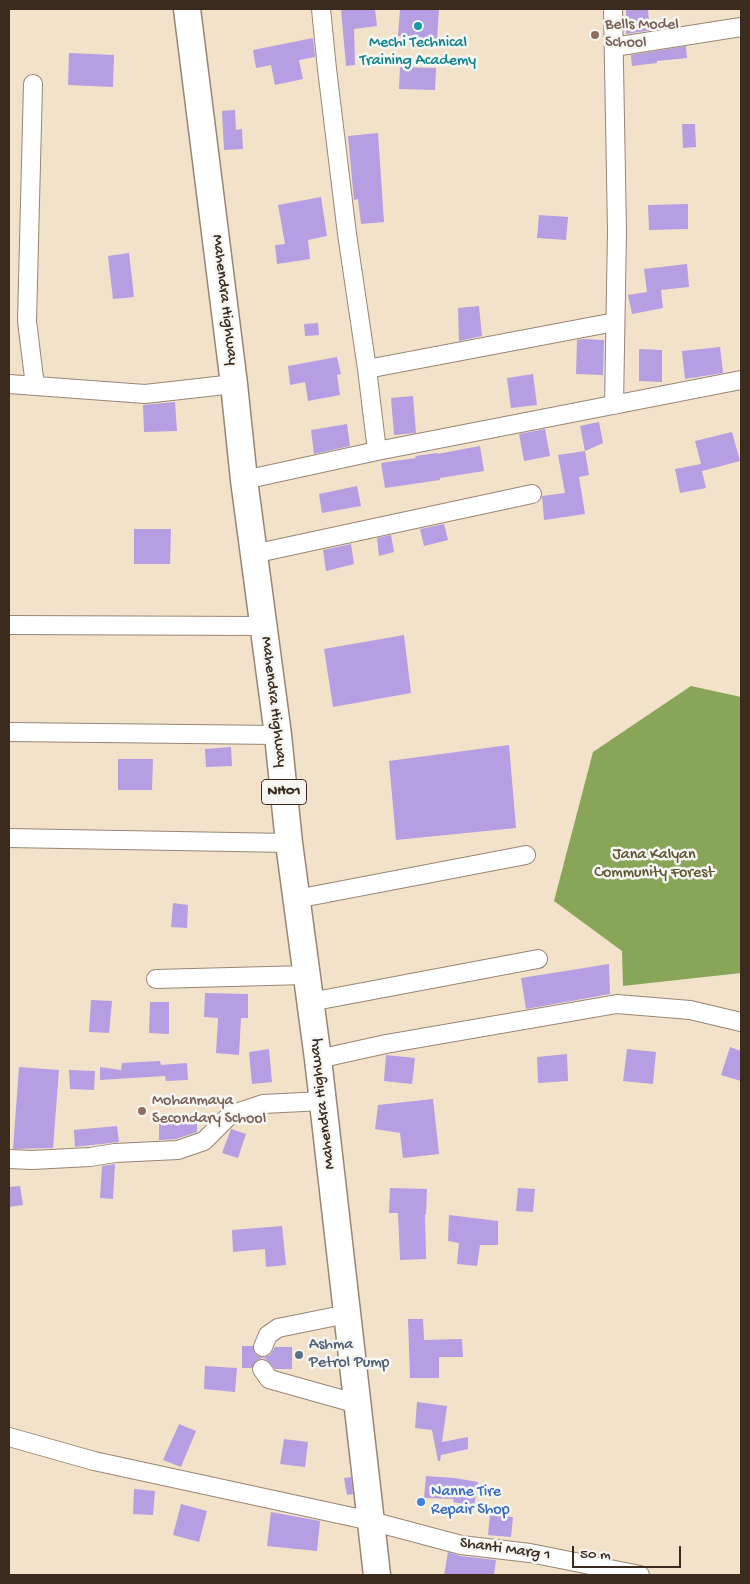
<!DOCTYPE html>
<html>
<head>
<meta charset="utf-8">
<style>
	body { margin:0 }
	#map { position:relative; width:750px; height:1584px; overflow:hidden; background:#f3e2ca; font-family:"Gochi Hand",sans-serif }
	canvas { display:block }
	.frame { position:absolute; inset:0; border:10px solid #3b2a1e; pointer-events:none }
	.scale { position:absolute; left:572px; top:1546px; width:109px; height:22px; box-sizing:border-box; border:2px solid #3b2a1e; border-top:0; padding-left:6px; font-size:15px; line-height:18px; white-space:nowrap; color:#3b2a1e; -webkit-text-stroke:4px #f6f6f2; paint-order:stroke }
</style>
</head>
<body>
<div id="map">
<canvas width="750" height="1584"></canvas>
<div class="frame"></div>
<div class="scale">50 m</div>
</div>
<script>
const context = document.querySelector('canvas').getContext('2d');
context.lineJoin = 'round';
function fill(path, color) { context.fillStyle = color; context.fill(path, 'evenodd'); }
const shape = rows => new Path2D(rows.map(r => 'M' + r).join(''));
function stroke(path, color, width, dash) { context.strokeStyle = color; context.lineWidth = width; context.lineCap = dash ? 'butt' : 'round'; context.setLineDash(dash || []); context.stroke(path); }
function write(font, color, halo, rows, align = 'center') {
  context.font = font + ' "Gochi Hand",sans-serif'; context.lineWidth = 5; context.setLineDash([]); context.textBaseline = 'middle'; context.strokeStyle = halo; context.fillStyle = color; for (const [text, x, y, turn = 0] of rows) {
    context.save(); context.translate(x, y); context.rotate((+turn || 0) * Math.PI / 180); context.textAlign = isNaN(turn) ? turn : align; if (halo) context.strokeText(text, 0, 0); context.fillText(text, 0, 0); context.restore();
  }
}
fill(shape([
	[691,686,741,697,741,973,623,986,622,951,554,901,593,752]
]), '#88a558');
fill(shape([
	[341,9,375,9,377,26,354,29,355,65,346,66],
	[400,9,439,9,437,39,398,36],
	[626,9,648,10,649,22,672,22,672,27,626,34],
	[313,38,315,57,299,60,303,79,275,85,271,65,256,68,253,50],
	[686,46,687,58,657,61,657,63,632,66,631,55],
	[69,53,114,55,113,87,68,85],
	[400,67,436,68,435,90,399,89],
	[235,110,236,130,242,129,243,149,224,150,222,111],
	[682,124,695,124,696,147,683,148],
	[378,133,384,222,361,224,358,199,354,200,348,136],
	[321,197,327,236,308,240,310,259,277,264,275,245,285,244,278,205],
	[688,204,688,229,649,230,648,205],
	[539,215,568,217,566,240,537,238],
	[129,253,134,297,113,299,108,256],
	[687,264,689,287,661,290,663,308,632,314,628,295,647,292,644,269],
	[479,306,482,336,459,341,458,308],
	[318,323,319,335,305,336,304,324],
	[583,339,604,340,603,375,576,374,577,340],
	[720,347,723,373,685,379,682,351],
	[639,349,662,350,662,382,639,381],
	[337,357,341,374,337,375,340,395,308,401,305,382,290,385,288,366],
	[533,374,537,405,511,408,507,378],
	[413,396,416,433,394,435,391,398],
	[175,402,177,431,144,432,143,405],
	[599,422,603,443,585,451,580,426],
	[347,424,350,446,314,454,311,430],
	[545,429,550,456,524,461,519,434],
	[732,432,740,461,702,471,706,488,680,493,675,469,701,464,695,441],
	[480,446,484,471,440,478,440,480,385,488,381,463,416,458,415,456,437,453,437,454],
	[585,451,589,475,579,477,585,514,544,520,542,496,565,493,558,455],
	[357,486,361,506,322,513,319,494],
	[444,524,448,540,424,546,420,529],
	[134,529,171,529,170,564,134,564],
	[391,535,394,552,379,556,377,538],
	[351,544,354,564,326,571,323,550],
	[404,635,411,693,333,707,324,649],
	[509,745,516,828,396,840,389,761],
	[231,747,232,766,206,767,205,749],
	[118,759,153,759,152,790,118,790],
	[173,903,188,905,187,928,171,927],
	[609,964,610,994,526,1009,521,978],
	[205,993,248,994,248,1018,241,1018,239,1055,216,1053,218,1018,204,1017],
	[91,1000,112,1001,109,1033,89,1032],
	[150,1002,169,1002,169,1034,149,1033],
	[730,1047,741,1051,741,1081,721,1075],
	[269,1049,272,1082,252,1084,249,1052],
	[627,1049,656,1052,653,1084,623,1081],
	[567,1054,568,1081,538,1083,537,1057],
	[386,1055,415,1058,412,1084,384,1081],
	[160,1061,161,1065,187,1063,188,1080,166,1081,165,1076,100,1080,100,1067,121,1070,122,1063],
	[19,1067,59,1070,53,1148,13,1149],
	[69,1070,95,1071,94,1090,70,1089],
	[433,1099,439,1154,403,1158,400,1133,375,1129,378,1105],
	[159,1117,197,1117,197,1132,176,1139,159,1140],
	[117,1126,119,1142,75,1147,74,1130],
	[231,1129,246,1134,238,1158,222,1153],
	[115,1164,113,1199,100,1198,102,1166],
	[20,1186,23,1205,9,1207,9,1187],
	[390,1188,427,1189,426,1214,425,1214,426,1259,400,1260,398,1213,389,1213],
	[518,1188,535,1189,533,1212,516,1211],
	[449,1215,498,1221,498,1245,480,1245,477,1266,457,1264,459,1243,448,1241],
	[282,1226,286,1265,266,1267,265,1249,233,1252,232,1230],
	[408,1319,423,1319,424,1340,462,1339,463,1357,439,1357,439,1378,410,1378],
	[242,1346,253,1346,255,1354,264,1358,270,1355,275,1347,292,1347,292,1369,275,1369,267,1360,262,1358,256,1361,252,1368,242,1368],
	[205,1366,237,1368,235,1392,204,1389],
	[417,1402,447,1406,442,1442,468,1437,468,1449,441,1455,440,1461,438,1461,432,1430,415,1428],
	[179,1424,196,1431,181,1467,163,1460],
	[284,1439,308,1442,305,1467,280,1464],
	[426,1476,455,1478,478,1482,474,1506,453,1502,454,1499,424,1498],
	[351,1477,353,1494,347,1495,344,1478],
	[134,1489,155,1491,153,1515,133,1514],
	[181,1504,207,1511,199,1542,173,1535],
	[271,1512,320,1521,317,1551,267,1546],
	[490,1515,513,1517,511,1537,488,1535],
	[448,1552,460,1556,496,1560,494,1575,444,1575]
]), '#b59ee1');
const minor = shape([
	[321,9,327,69,347,234,367,369,377,451],
	[613,9,617,231,614,405],
	[614,47,741,27],
	[33,84,27,321,35,386],
	[367,369,615,322],
	[9,384,145,394,234,384],
	[244,480,377,451,741,380],
	[253,554,532,494],
	[9,625,263,626],
	[9,732,278,735],
	[9,838,289,843],
	[296,899,526,855],
	[156,979,306,975],
	[310,1002,538,959],
	[318,1059,386,1044,617,1004,690,1010,741,1022],
	[9,1159,32,1160,90,1157,115,1153,178,1150,204,1141,230,1115,263,1104,323,1101],
	[263,1347,268,1335,278,1328,347,1314],
	[262,1369,269,1379,358,1404],
	[9,1437,94,1461,371,1521,461,1545,530,1553,640,1575]
]);
const highway = shape([
	[187,9,234,384,244,480,278,735,289,843,318,1059,377,1575]
]);
stroke(minor, '#978674', 20);
stroke(highway, '#978674', 29);
stroke(minor, '#fff', 18);
stroke(highway, '#fff', 26);
for (const [x, y, r, color] of [
	[418,26,5,"#0f9aa8"],
	[595,35,5,"#8d6e63"],
	[142,1111,5,"#8d6e63"],
	[299,1355,5,"#5c6f8a"],
	[421,1502,5,"#3f7fe0"]
]) { const dot = new Path2D(); dot.arc(x, y, r, 0, 2 * Math.PI); context.fillStyle = color; context.fill(dot); stroke(dot, '#f6f6f2', 2); }
for (const [x, y, w] of [
	[284,792,45]
]) { const box = new Path2D(); box.roundRect(x - w / 2, y - 12.5, w, 25, 4); context.fillStyle = '#f6f6f2'; context.fill(box); stroke(box, '#3b2a1e', 1); }
write('bold 15px', '#3b2a1e', null, [
	["NH01",284,792]
]);
write('16px', '#785e54', '#f6f6f2', [
	["Bells Model",605,26],
	["School",605,44],
	["Mohanmaya",152,1102],
	["Secondary School",152,1120]
], 'left');
write('16px', '#0d838f', '#f6f6f2', [
	["Mechi Technical",418,44],
	["Training Academy",418,62]
]);
write('16px', '#3b2a1e', '#f6f6f2', [
	["Mahendra Highway",224,300,83],
	["Mahendra Highway",273,702,83],
	["Mahendra Highway",323,1104,-97],
	["Shanti Marg 1",505,1550,8]
]);
write('16px', '#5d5632', '#f6f6f2', [
	["Jana Kalyan",654,856],
	["Community Forest",654,874]
]);
write('16px', '#4e5e75', '#f6f6f2', [
	["Ashma",309,1346],
	["Petrol Pump",309,1364]
], 'left');
write('16px', '#366cbe', '#f6f6f2', [
	["Nanne Tire",431,1493],
	["Repair Shop",431,1511]
], 'left');
</script>
</body>
</html>
